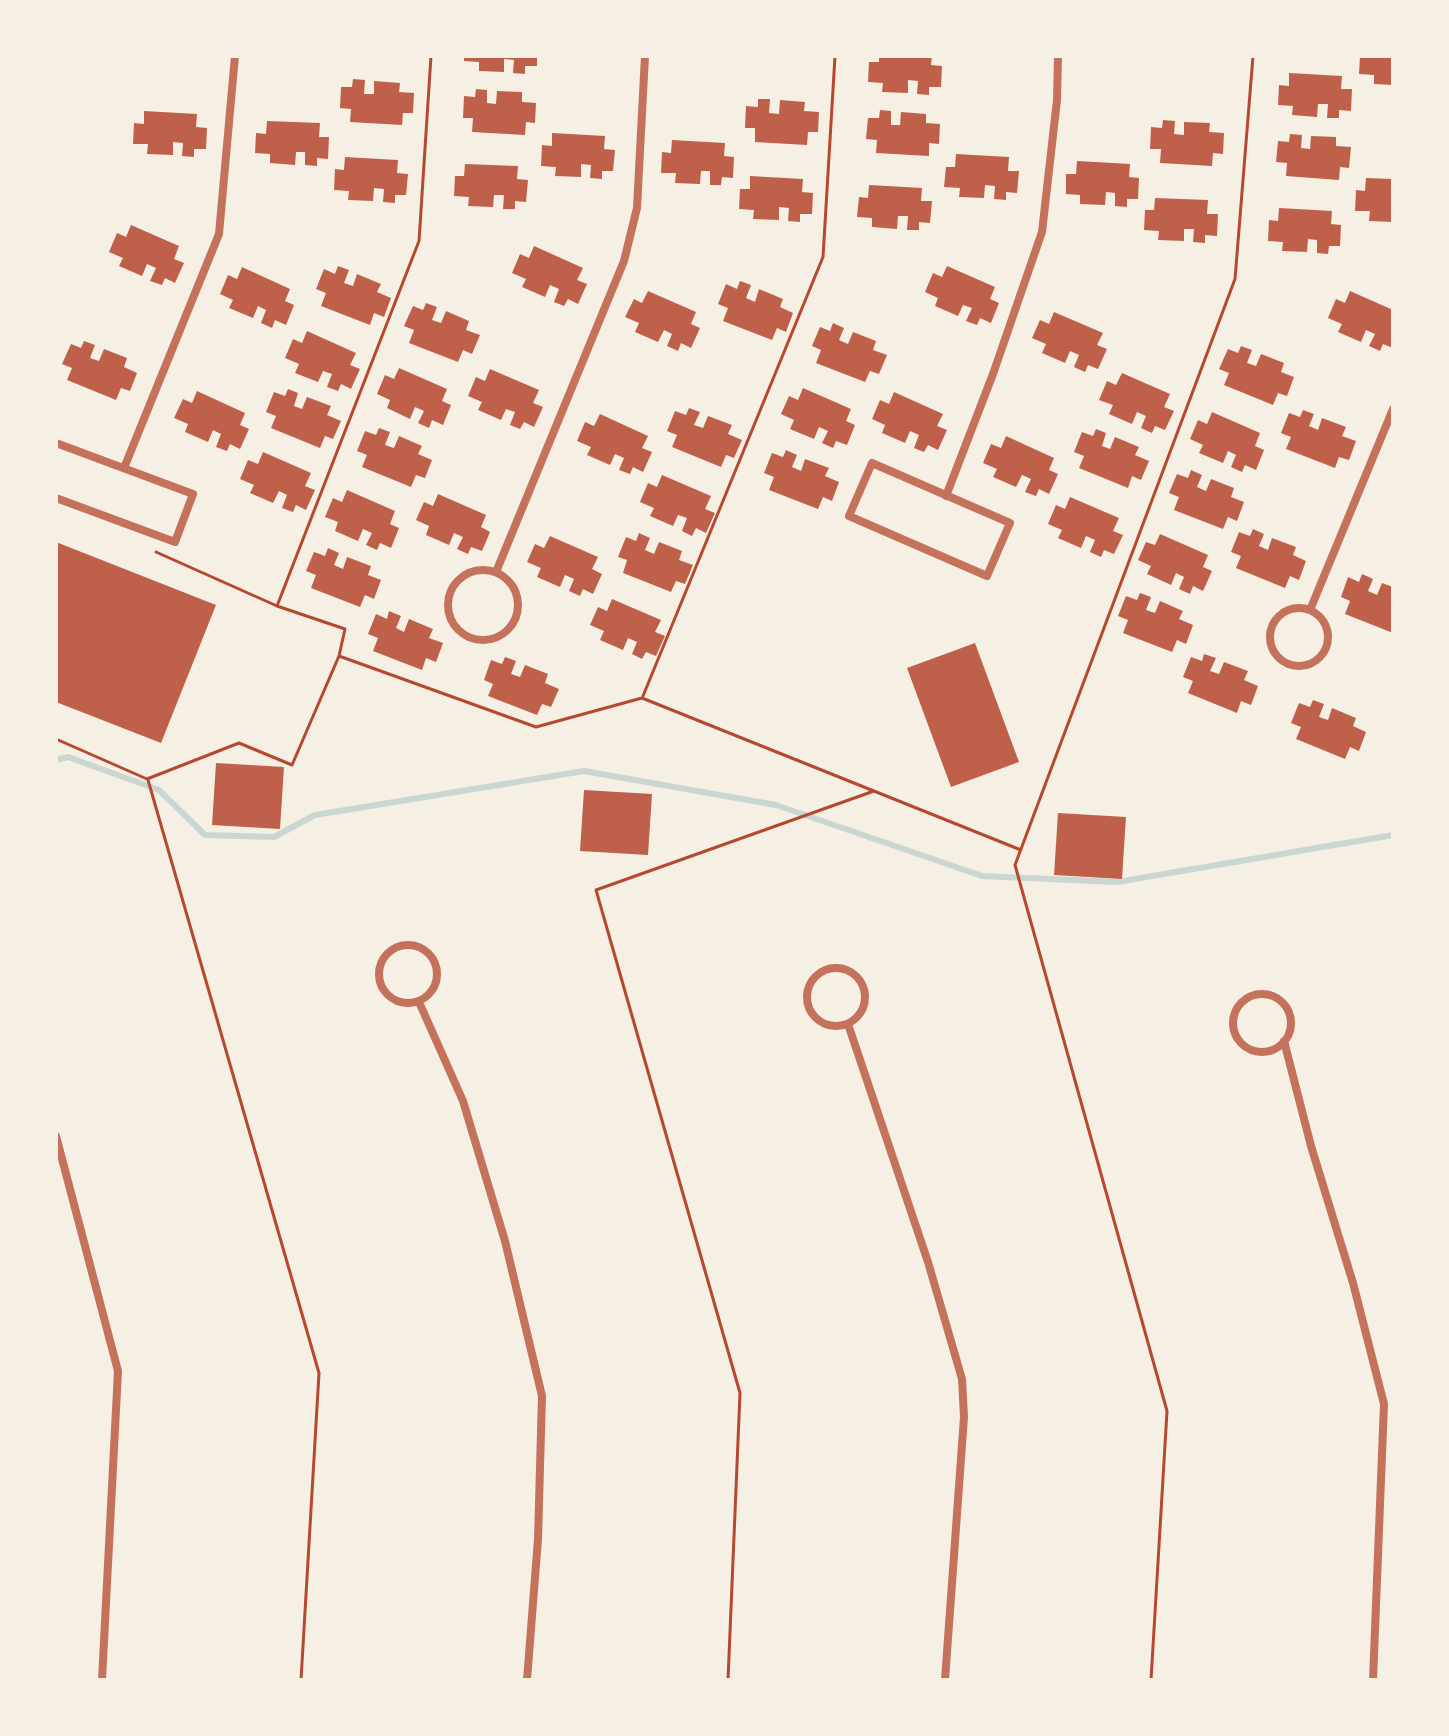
<!DOCTYPE html>
<html>
<head>
<meta charset="utf-8">
<style>
	body { margin:0 }
	#map { position:relative; width:1449px; height:1736px; overflow:hidden; background:#f6efe4; font-family:"Asap Condensed",sans-serif }
	canvas { display:block }
	.frame { position:absolute; inset:0; border:58px solid #f6efe4; pointer-events:none }
</style>
</head>
<body>
<div id="map">
<canvas width="1449" height="1736"></canvas>
<div class="frame"></div>
</div>
<script>
const context = document.querySelector('canvas').getContext('2d');
context.lineJoin = 'round';
const shape = rows => new Path2D(rows.map(r => 'M' + r).join(''));
function stroke(path, color, width, dash) { context.strokeStyle = color; context.lineWidth = width; context.lineCap = dash ? 'butt' : 'round'; context.setLineDash(dash || []); context.stroke(path); }
function fill(path, color) { context.fillStyle = color; context.fill(path, 'evenodd'); }
stroke(shape([
	[56,760,68,757,159,790,205,835,274,837,315,815,584,771,776,805,982,876,1117,882,1393,835]
]), '#c9d6d2', 6);
fill(shape([
	[464,56,537,56,537,66,525,66,525,74,513,73,514,60,504,59,504,72,479,71,479,62,464,61],
	[879,56,932,56,931,65,942,66,941,87,929,87,929,95,917,94,918,81,908,80,908,93,882,92,883,83,868,82,869,62,879,62],
	[1360,56,1393,56,1393,85,1374,84,1374,75,1359,74],
	[1289,73,1342,76,1341,89,1352,89,1351,111,1339,110,1339,118,1327,118,1328,104,1318,104,1317,117,1292,115,1293,106,1278,105,1279,85,1289,86],
	[353,79,365,80,364,94,374,94,374,81,400,83,399,92,414,93,413,113,403,113,402,125,350,122,351,109,340,108,341,87,352,87],
	[476,89,487,90,487,103,496,104,497,91,522,92,522,102,536,103,535,123,526,122,525,135,472,132,473,118,463,118,464,96,475,97],
	[758,99,770,99,769,113,779,114,780,100,805,102,804,111,819,112,818,132,808,132,807,145,755,142,755,128,745,128,746,106,758,107],
	[880,110,891,111,891,125,900,125,901,112,926,114,926,123,940,124,939,144,929,143,929,156,876,153,877,140,866,139,868,118,879,118],
	[144,111,197,114,196,127,207,128,206,149,194,149,194,157,182,156,183,143,173,142,173,155,147,154,148,144,133,144,134,123,144,124],
	[1163,120,1175,121,1174,134,1184,135,1184,122,1210,123,1209,132,1224,133,1223,154,1213,153,1212,166,1160,163,1161,149,1150,149,1151,127,1162,128],
	[267,121,320,123,319,137,329,137,328,159,317,158,317,166,305,165,305,152,296,152,295,165,270,163,270,154,255,153,256,133,266,134],
	[552,133,605,136,604,149,615,150,613,171,602,171,602,179,590,178,591,165,581,164,581,177,555,176,556,167,541,166,542,145,552,146],
	[1290,134,1302,135,1301,148,1310,149,1311,136,1336,137,1336,146,1351,147,1349,168,1340,167,1339,180,1286,176,1287,163,1276,162,1278,141,1289,142],
	[672,140,725,143,724,156,734,157,733,178,722,177,721,185,710,185,710,171,701,171,700,184,675,183,676,173,661,173,662,152,671,153],
	[956,154,1009,157,1008,171,1019,171,1017,193,1006,192,1006,200,994,199,995,186,985,185,984,198,959,197,960,188,944,187,946,167,955,167],
	[345,157,398,160,397,173,408,174,406,195,395,195,395,203,383,202,384,189,374,188,373,201,348,200,349,191,334,190,335,169,344,170],
	[1077,161,1130,164,1129,177,1139,178,1138,199,1127,199,1127,207,1115,206,1115,193,1106,192,1105,205,1080,204,1080,195,1066,194,1066,174,1076,174],
	[465,164,518,166,517,179,528,180,526,202,515,201,515,209,503,209,504,195,494,195,493,207,468,206,469,197,454,196,455,176,464,176],
	[750,176,803,179,802,192,813,193,812,214,800,214,800,222,788,221,789,208,779,207,779,220,753,219,754,210,739,209,740,189,750,189],
	[1366,178,1393,179,1393,222,1369,221,1370,211,1355,211,1356,190,1365,191],
	[869,185,922,188,921,201,932,201,930,223,919,222,919,230,907,230,908,216,898,216,897,229,872,227,872,218,857,217,859,197,868,198],
	[1155,198,1208,200,1207,214,1218,214,1217,236,1205,235,1205,243,1193,242,1194,229,1184,229,1184,241,1158,240,1159,231,1144,230,1145,210,1154,210],
	[1279,208,1332,211,1331,224,1341,225,1340,246,1329,246,1328,254,1317,253,1317,240,1308,239,1307,252,1282,251,1283,242,1268,241,1269,220,1278,221],
	[131,225,179,246,174,259,184,263,175,283,165,278,162,285,150,281,156,268,147,264,142,276,119,266,123,258,109,252,117,233,126,237],
	[534,246,583,268,577,280,587,284,578,304,568,299,564,306,554,302,559,289,550,285,545,297,522,287,526,279,512,273,520,254,529,258],
	[338,266,349,270,344,283,353,286,357,274,381,284,377,292,391,298,384,317,374,313,370,325,321,306,326,293,316,289,324,269,335,274],
	[947,266,995,287,990,299,999,303,991,323,980,318,977,325,966,321,972,308,963,305,958,316,935,306,938,298,925,292,933,273,942,277],
	[242,267,290,289,285,301,294,305,286,325,275,320,272,328,261,323,266,310,258,306,253,318,229,308,233,300,220,294,228,275,237,279],
	[740,281,751,285,746,298,755,302,759,289,783,299,780,307,793,313,786,332,777,328,772,340,723,321,728,308,718,304,726,284,737,289],
	[648,291,696,312,691,324,700,328,691,348,681,343,678,351,667,346,672,334,664,330,658,342,635,332,639,323,625,317,634,299,642,303],
	[1350,291,1393,310,1393,348,1383,344,1380,351,1369,346,1375,334,1366,330,1361,342,1338,332,1342,324,1328,318,1336,299,1345,303],
	[426,303,437,307,432,320,441,323,446,311,469,321,466,330,480,335,472,354,463,350,458,362,409,343,414,330,404,326,413,306,423,310],
	[1054,312,1103,333,1097,345,1107,349,1098,369,1088,365,1085,372,1074,367,1079,355,1070,351,1065,363,1042,353,1046,344,1032,338,1040,320,1049,324],
	[833,323,844,328,839,340,848,344,853,332,876,341,873,350,887,355,879,374,870,371,865,382,816,363,821,350,812,346,820,327,830,331],
	[307,331,356,353,350,365,360,369,351,389,341,384,338,391,327,387,332,374,323,371,318,382,295,373,299,364,285,358,293,339,302,343],
	[84,341,95,345,90,358,99,361,104,349,127,358,124,367,137,373,130,391,121,388,116,400,67,380,72,368,62,364,71,344,81,348],
	[1241,346,1252,350,1247,363,1256,366,1261,354,1284,363,1281,372,1294,377,1287,396,1278,393,1273,405,1224,385,1229,373,1219,369,1228,349,1238,353],
	[399,368,447,389,442,401,451,405,443,425,432,420,429,428,418,423,424,411,415,407,410,419,387,408,390,400,377,394,385,375,394,379],
	[490,369,539,390,533,403,543,407,534,427,524,422,520,429,510,425,515,412,506,409,501,420,478,410,482,402,468,396,476,377,485,381],
	[1122,373,1170,394,1164,407,1174,411,1165,430,1155,426,1152,433,1141,428,1146,416,1137,412,1132,424,1109,414,1113,405,1099,400,1107,381,1116,385],
	[803,388,851,409,846,421,855,425,847,445,836,441,833,448,822,443,828,431,819,427,814,439,790,429,794,420,781,414,789,396,798,400],
	[288,389,298,393,294,406,302,409,307,397,331,406,327,415,341,421,333,439,325,436,320,448,271,428,276,416,266,412,274,392,285,396],
	[197,391,245,413,240,425,249,429,240,449,230,444,227,451,216,447,221,434,213,430,208,442,185,432,188,424,174,418,183,399,192,403],
	[894,392,943,414,937,426,947,430,938,450,928,445,924,452,914,448,919,435,910,431,905,443,882,433,885,425,872,419,880,400,889,404],
	[689,408,700,412,694,425,703,428,708,416,732,425,728,434,742,440,734,458,726,455,721,467,672,447,677,435,667,431,675,411,686,415],
	[1303,410,1314,414,1309,426,1318,430,1322,418,1346,427,1342,436,1356,441,1349,460,1339,457,1335,468,1286,449,1291,437,1281,433,1289,413,1300,417],
	[1212,412,1260,433,1255,446,1264,450,1256,470,1245,465,1242,472,1231,467,1236,455,1228,451,1223,463,1199,453,1203,445,1190,439,1198,420,1207,424],
	[600,414,648,436,642,448,652,452,643,472,633,467,630,474,619,470,624,458,615,454,610,465,587,455,591,447,577,441,585,422,594,426],
	[379,428,390,432,385,445,394,448,399,436,422,446,418,454,432,460,425,478,416,475,411,487,362,467,367,455,357,451,365,431,376,435],
	[1096,429,1106,433,1102,446,1110,449,1115,437,1139,447,1135,455,1149,461,1141,480,1132,476,1128,488,1079,468,1084,456,1074,452,1082,432,1093,436],
	[1006,436,1054,458,1049,470,1058,474,1049,494,1039,489,1036,496,1025,492,1031,479,1022,475,1016,487,993,477,997,469,983,463,991,444,1001,448],
	[786,450,797,455,792,467,801,471,805,459,829,468,825,476,839,482,832,501,823,497,818,509,769,490,774,477,764,473,772,453,783,457],
	[263,452,311,473,305,486,315,490,306,510,296,505,293,512,282,508,287,495,279,491,273,503,250,493,254,485,240,479,248,460,258,464],
	[1191,470,1202,475,1197,487,1206,491,1211,479,1234,488,1231,497,1244,502,1237,521,1228,517,1223,529,1174,510,1179,497,1169,493,1177,474,1188,478],
	[662,475,711,496,705,509,715,513,706,533,696,528,692,536,682,531,687,518,678,515,673,526,650,516,654,508,640,502,648,483,657,487],
	[347,490,395,511,390,524,399,528,391,548,380,543,377,550,366,545,372,533,363,529,358,541,335,531,338,522,325,517,333,498,342,502],
	[438,494,486,515,481,527,490,532,482,551,471,547,468,554,457,549,463,537,454,533,449,545,426,535,429,526,416,520,424,502,433,506],
	[1070,497,1119,518,1113,531,1123,535,1114,554,1104,550,1101,557,1090,552,1095,540,1086,536,1081,548,1058,538,1062,530,1048,524,1056,505,1065,509],
	[1253,529,1264,534,1259,546,1268,550,1272,538,1296,547,1293,555,1306,561,1299,580,1290,576,1285,588,1236,568,1241,556,1231,552,1239,532,1250,536],
	[639,533,650,538,645,550,654,554,659,542,682,551,679,560,693,565,685,584,676,581,671,592,623,573,627,560,618,557,626,537,636,541],
	[1160,534,1208,555,1203,567,1212,571,1203,591,1193,586,1190,594,1179,589,1184,577,1176,573,1171,585,1147,574,1151,566,1138,560,1146,542,1155,545],
	[550,536,598,557,592,569,602,574,593,594,583,589,580,596,569,591,574,579,565,575,560,587,537,577,541,568,527,562,535,544,544,548],
	[56,542,216,605,161,743,56,702],
	[328,548,339,553,334,565,343,569,347,557,371,566,368,575,381,580,374,599,365,595,360,607,311,588,316,575,306,571,314,552,325,556],
	[1362,574,1373,579,1368,591,1377,595,1382,583,1393,587,1393,633,1345,614,1350,601,1341,597,1348,577,1359,582],
	[1140,593,1151,597,1146,610,1155,613,1160,601,1183,611,1179,619,1193,625,1186,644,1177,640,1172,652,1123,633,1128,620,1118,616,1126,596,1137,600],
	[612,599,661,620,655,632,665,636,656,656,646,652,642,659,632,654,637,642,628,638,623,650,600,640,604,631,590,625,598,607,607,611],
	[389,611,401,616,396,628,404,632,409,619,433,629,429,638,443,643,436,662,426,658,422,670,373,651,378,638,368,634,376,614,387,619],
	[975,643,1019,762,951,787,907,668],
	[1204,654,1216,658,1210,671,1219,674,1224,662,1248,671,1244,680,1258,686,1251,705,1241,701,1237,713,1188,693,1193,681,1183,677,1191,657,1202,661],
	[505,657,516,661,511,674,520,677,525,665,548,674,545,683,559,689,551,707,542,704,537,715,488,696,493,684,484,680,491,660,502,664],
	[1313,700,1324,704,1319,717,1328,720,1332,708,1356,718,1353,726,1366,732,1359,751,1350,747,1345,759,1296,739,1301,727,1291,723,1299,703,1310,707],
	[216,763,284,767,280,829,212,825],
	[584,790,652,794,648,855,580,851],
	[1058,813,1126,817,1122,879,1054,875]
]), '#bf614a');
stroke(shape([
	[156,552,277,606,345,629,339,656],
	[277,606,419,241,431,56],
	[643,696,823,257,835,56],
	[56,739,147,779,239,743,292,765,339,656,536,727,642,698,1021,850],
	[148,780,319,1373,301,1680],
	[728,1680,740,1393,596,890,874,791],
	[1151,1680,1167,1411,1015,865,1235,279,1253,56]
]), '#b5482f', 3);
stroke(shape([
	[56,443,193,494,175,542,56,498],
	[872,463,1010,523,987,576,849,516,872,463],
	[124,468,219,234,235,56],
	[946,496,993,374,1042,232,1057,100,1058,56],
	'448 605a35 35 0 1 1 70 0a35 35 0 1 1-70 0Z',
	[496,572,624,261,637,208,645,56],
	'1270 637a29 29 0 1 1 58 0a29 29 0 1 1-58 0Z',
	[1310,610,1393,409],
	'379 974a29 29 0 1 1 58 0a29 29 0 1 1-58 0Z',
	'807 997a29 29 0 1 1 58 0a29 29 0 1 1-58 0Z',
	'1233 1023a29 29 0 1 1 58 0a29 29 0 1 1-58 0Z',
	[419,1002,463,1101,505,1241,542,1396,538,1539,527,1680],
	[848,1024,928,1262,962,1379,964,1417,945,1680],
	[1284,1041,1311,1146,1353,1283,1384,1404,1373,1680],
	[56,1136,118,1371,102,1680]
]), '#c5725c', 8);
</script>
</body>
</html>
